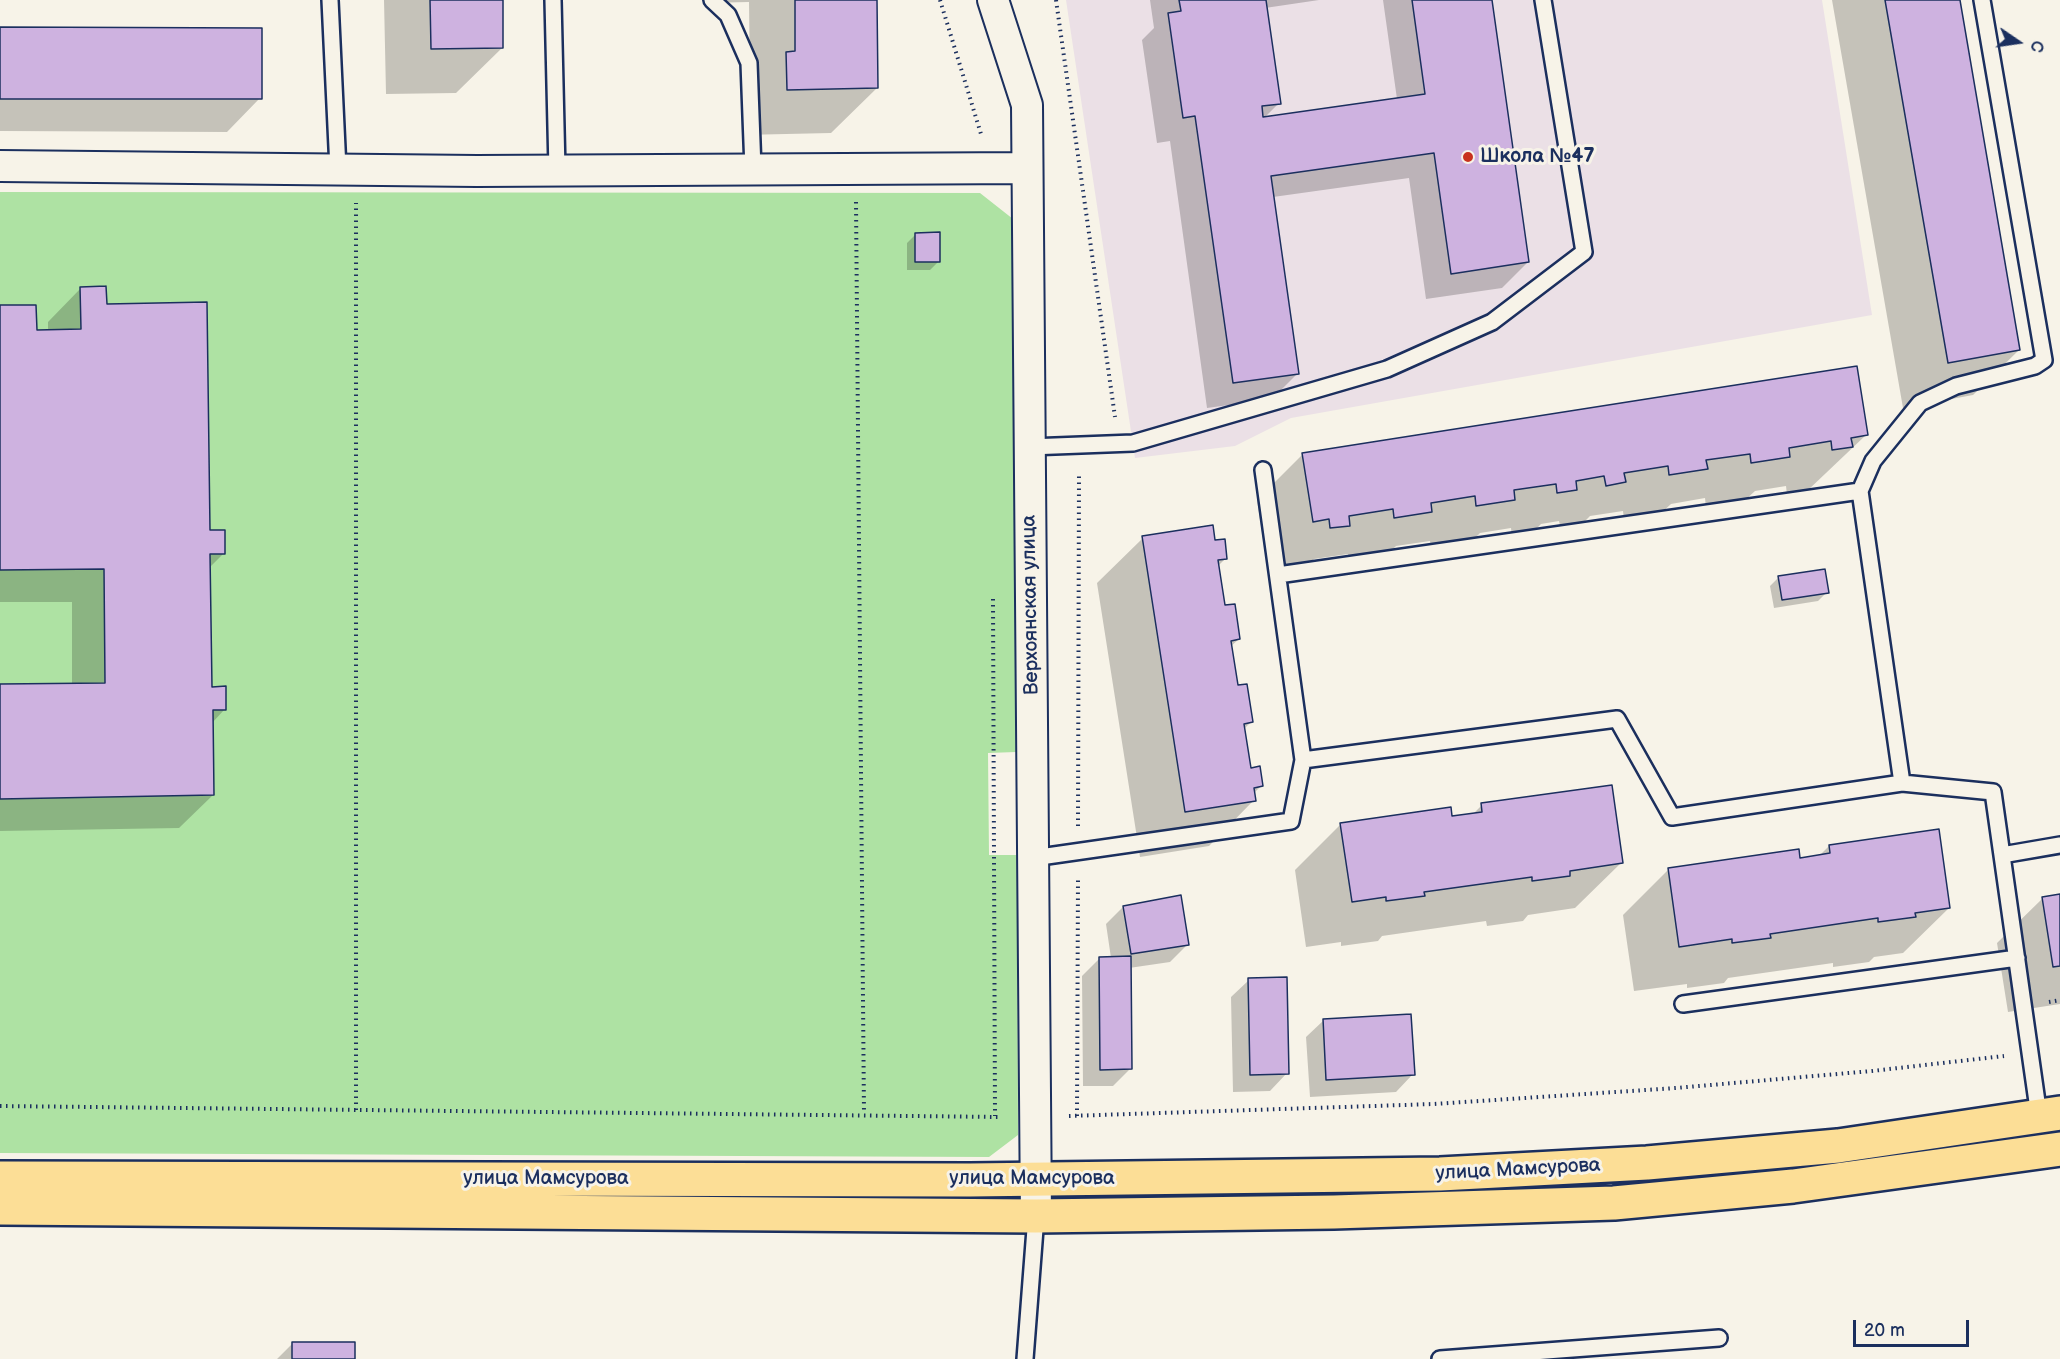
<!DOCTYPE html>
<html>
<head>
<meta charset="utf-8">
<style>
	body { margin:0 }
	#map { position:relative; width:2060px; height:1359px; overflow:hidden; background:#f7f3e8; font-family:"Balsamiq Sans",sans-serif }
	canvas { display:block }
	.north { position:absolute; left:1988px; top:12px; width:60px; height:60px; -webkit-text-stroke:4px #f7f3e8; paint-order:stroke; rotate:103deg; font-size:16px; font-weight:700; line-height:24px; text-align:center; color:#1b2f5e }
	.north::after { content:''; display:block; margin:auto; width:21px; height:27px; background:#1b2f5e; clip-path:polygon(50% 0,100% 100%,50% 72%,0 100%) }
	.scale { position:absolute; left:1853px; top:1320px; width:116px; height:27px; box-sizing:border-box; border:3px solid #1b2f5e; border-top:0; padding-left:8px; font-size:18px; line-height:21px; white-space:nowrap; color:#1b2f5e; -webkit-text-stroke:4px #f7f3e8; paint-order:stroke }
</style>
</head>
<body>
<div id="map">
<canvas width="2060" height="1359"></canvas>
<div class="north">С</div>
<div class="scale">20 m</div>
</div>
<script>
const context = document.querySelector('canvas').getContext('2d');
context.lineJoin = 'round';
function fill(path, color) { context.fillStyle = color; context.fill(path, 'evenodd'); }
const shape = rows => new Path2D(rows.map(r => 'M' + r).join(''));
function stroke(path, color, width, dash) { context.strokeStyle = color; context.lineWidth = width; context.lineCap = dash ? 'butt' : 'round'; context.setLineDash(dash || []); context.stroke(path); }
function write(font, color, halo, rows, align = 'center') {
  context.font = font + ' "Balsamiq Sans",sans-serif'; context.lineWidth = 6; context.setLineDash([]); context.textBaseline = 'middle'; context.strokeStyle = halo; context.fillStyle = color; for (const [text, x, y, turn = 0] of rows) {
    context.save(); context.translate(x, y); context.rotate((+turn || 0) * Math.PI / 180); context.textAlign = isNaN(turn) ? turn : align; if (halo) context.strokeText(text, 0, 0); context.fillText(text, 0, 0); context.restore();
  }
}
fill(shape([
	[1066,0,1822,0,1872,315,1291,418,1235,446,1135,458]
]), '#ebe0e6');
fill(shape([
	[0,192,980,193,1013,219,1016,752,988,753,989,855,1017,855,1018,1135,989,1157,0,1153]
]), '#aee2a3');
fill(shape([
	[384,0,501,0,502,48,456,93,386,94],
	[703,0,876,0,877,88,831,133,742,135,741,99,750,90,749,2,703,3],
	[1150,0,1319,0,1265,8,1279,103,1264,118,1397,99,1383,0,1490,0,1528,262,1502,288,1426,299,1409,178,1273,197,1298,373,1272,399,1207,408,1170,141,1157,143,1142,40,1154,28],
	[1832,0,1958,0,2019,350,1973,395,1903,408],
	[0,29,260,98,227,132,0,131],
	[916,234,939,261,930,270,907,270,907,243],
	[81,288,105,305,209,532,223,554,209,568,211,688,224,710,212,723,213,795,179,828,0,831,0,685,72,685,72,602,0,602,0,307,35,331,48,331,48,322],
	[1866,435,1806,492,1787,495,1786,486,1755,491,1743,502,1706,508,1705,498,1671,504,1660,514,1624,520,1623,511,1590,516,1579,527,1561,530,1559,521,1541,524,1530,535,1512,538,1511,528,1480,533,1468,545,1431,551,1430,541,1396,546,1385,557,1349,563,1348,554,1314,559,1303,571,1285,573,1284,564,1267,566,1257,500,1303,454],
	[1143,538,1214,541,1226,558,1218,566,1224,607,1239,639,1230,647,1237,687,1251,722,1243,730,1250,769,1262,785,1253,794,1254,800,1209,846,1140,857,1097,583],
	[1779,577,1827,592,1818,601,1774,608,1770,586],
	[1482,805,1621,863,1575,908,1528,915,1523,921,1487,926,1486,921,1382,936,1378,941,1341,946,1341,942,1306,947,1295,870,1341,824,1472,815],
	[1829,846,1949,908,1903,953,1874,957,1869,962,1833,967,1833,963,1728,978,1724,983,1687,988,1687,984,1634,991,1623,915,1669,869,1819,856],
	[2060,895,2060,1004,2008,1012,1997,943,2043,898],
	[1123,907,1188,944,1170,962,1129,968,1130,1069,1113,1086,1083,1086,1082,976,1100,958,1111,958,1106,924],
	[1249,980,1287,1073,1270,1091,1233,1092,1231,997],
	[1324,1020,1413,1074,1396,1092,1310,1097,1306,1037],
	[292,1344,353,1359,277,1359]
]), '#0003');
const building = shape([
	[430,0,503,0,503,48,431,49,430,0],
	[795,0,877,0,878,88,787,90,786,52,795,51,795,0],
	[1179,0,1266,0,1281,104,1262,106,1263,117,1425,94,1412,0,1492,0,1529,262,1451,274,1434,153,1271,176,1299,374,1233,383,1195,116,1183,118,1168,13,1181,11,1179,0],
	[1885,0,1960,0,2020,350,1948,363,1885,0],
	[0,27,262,28,262,99,0,99,0,27],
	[940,232,940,262,915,262,915,233,940,232],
	[106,286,107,304,207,302,210,530,225,530,225,554,210,554,212,687,226,686,226,710,213,710,214,795,0,799,0,684,105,683,104,569,0,570,0,305,36,305,37,330,81,329,80,287,106,286],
	[1857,366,1868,435,1851,438,1853,447,1832,450,1831,441,1789,448,1790,457,1751,463,1750,454,1706,460,1708,469,1669,475,1668,466,1624,473,1626,482,1606,486,1604,476,1576,481,1577,490,1557,493,1556,484,1514,490,1515,500,1476,506,1475,496,1431,503,1432,512,1394,518,1393,509,1349,516,1350,526,1330,528,1329,519,1313,522,1302,453,1857,366],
	[1213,525,1215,540,1225,539,1227,559,1218,560,1225,605,1235,604,1240,639,1231,641,1238,685,1247,684,1253,722,1244,724,1251,768,1260,766,1263,786,1254,788,1256,801,1185,812,1142,536,1213,525],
	[1825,569,1829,593,1782,600,1778,576,1825,569],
	[1612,785,1623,863,1570,871,1570,876,1532,881,1532,877,1424,892,1425,896,1386,901,1386,897,1352,902,1340,823,1451,807,1452,816,1482,812,1481,803,1612,785],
	[1939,829,1950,908,1915,913,1916,917,1878,922,1878,918,1770,934,1771,938,1732,943,1732,939,1679,947,1668,868,1799,849,1800,858,1830,853,1829,845,1939,829],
	[2060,894,2060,966,2053,967,2042,897,2060,894],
	[1181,895,1189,945,1131,954,1123,906,1181,895],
	[1131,956,1132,1069,1100,1070,1099,957,1131,956],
	[1287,977,1289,1074,1250,1075,1248,978,1287,977],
	[1411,1014,1415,1075,1326,1080,1323,1019,1411,1014],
	[292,1342,355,1342,355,1359,292,1359,292,1342]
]);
fill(building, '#ceb2e0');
stroke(building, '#1b2f5e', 1.5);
const service = shape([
	[330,0,338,169],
	[553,0,557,170],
	[712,0,728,15,749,63,753,169],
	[1982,0,2044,360,2035,366,1956,386,1920,403,1873,461,1860,491,1902,783,1993,792,2039,1116],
	[1029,447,1133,443,1387,369,1492,322,1584,252,1543,0],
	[1263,470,1303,760],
	[1278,575,1860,491],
	[2002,855,2060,845],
	[1033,858,1291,821,1303,760,1617,719,1672,817,1902,783],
	[1683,1004,2017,958],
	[1025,1359,1036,1216],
	[1440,1359,1719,1338]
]);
const minor = shape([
	[993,0,1027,105,1036,1216],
	[0,166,477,171,1027,168]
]);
const primary = shape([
	[0,1178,970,1180,1440,1174,1647,1163,1838,1146,2060,1113],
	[0,1208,1036,1216,1334,1212,1614,1203,1793,1186,2060,1149]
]);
stroke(service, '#1b2f5e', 20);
stroke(minor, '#1b2f5e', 34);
stroke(primary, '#1b2f5e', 38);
stroke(shape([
	[940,0,981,134],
	[1056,0,1115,417],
	[856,202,864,1114],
	[993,599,995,1116],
	[1078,826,1079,473],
	[2049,1002,2060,1000],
	[0,1106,1001,1117],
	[356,1110,356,203],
	[1069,1116,1434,1104,1676,1088,1872,1071,2004,1056],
	[1077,1116,1078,878]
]), '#1b2f5e', 4, [1.5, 4.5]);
stroke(service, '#f7f3e8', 15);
stroke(minor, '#f7f3e8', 30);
stroke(primary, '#fcde96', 33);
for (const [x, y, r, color] of [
	[1468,157,6,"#c8321e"]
]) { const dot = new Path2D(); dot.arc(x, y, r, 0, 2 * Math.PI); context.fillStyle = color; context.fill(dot); stroke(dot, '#f7f3e8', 2); }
write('bold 20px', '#1b2f5e', '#f7f3e8', [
	["Школа №47",1480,157]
], 'left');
write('20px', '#1b2f5e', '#f7f3e8', [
	["Верхоянская улица",1031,605,-91],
	["улица Мамсурова",1518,1170,-3],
	["улица Мамсурова",546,1179],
	["улица Мамсурова",1032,1179]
]);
</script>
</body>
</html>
